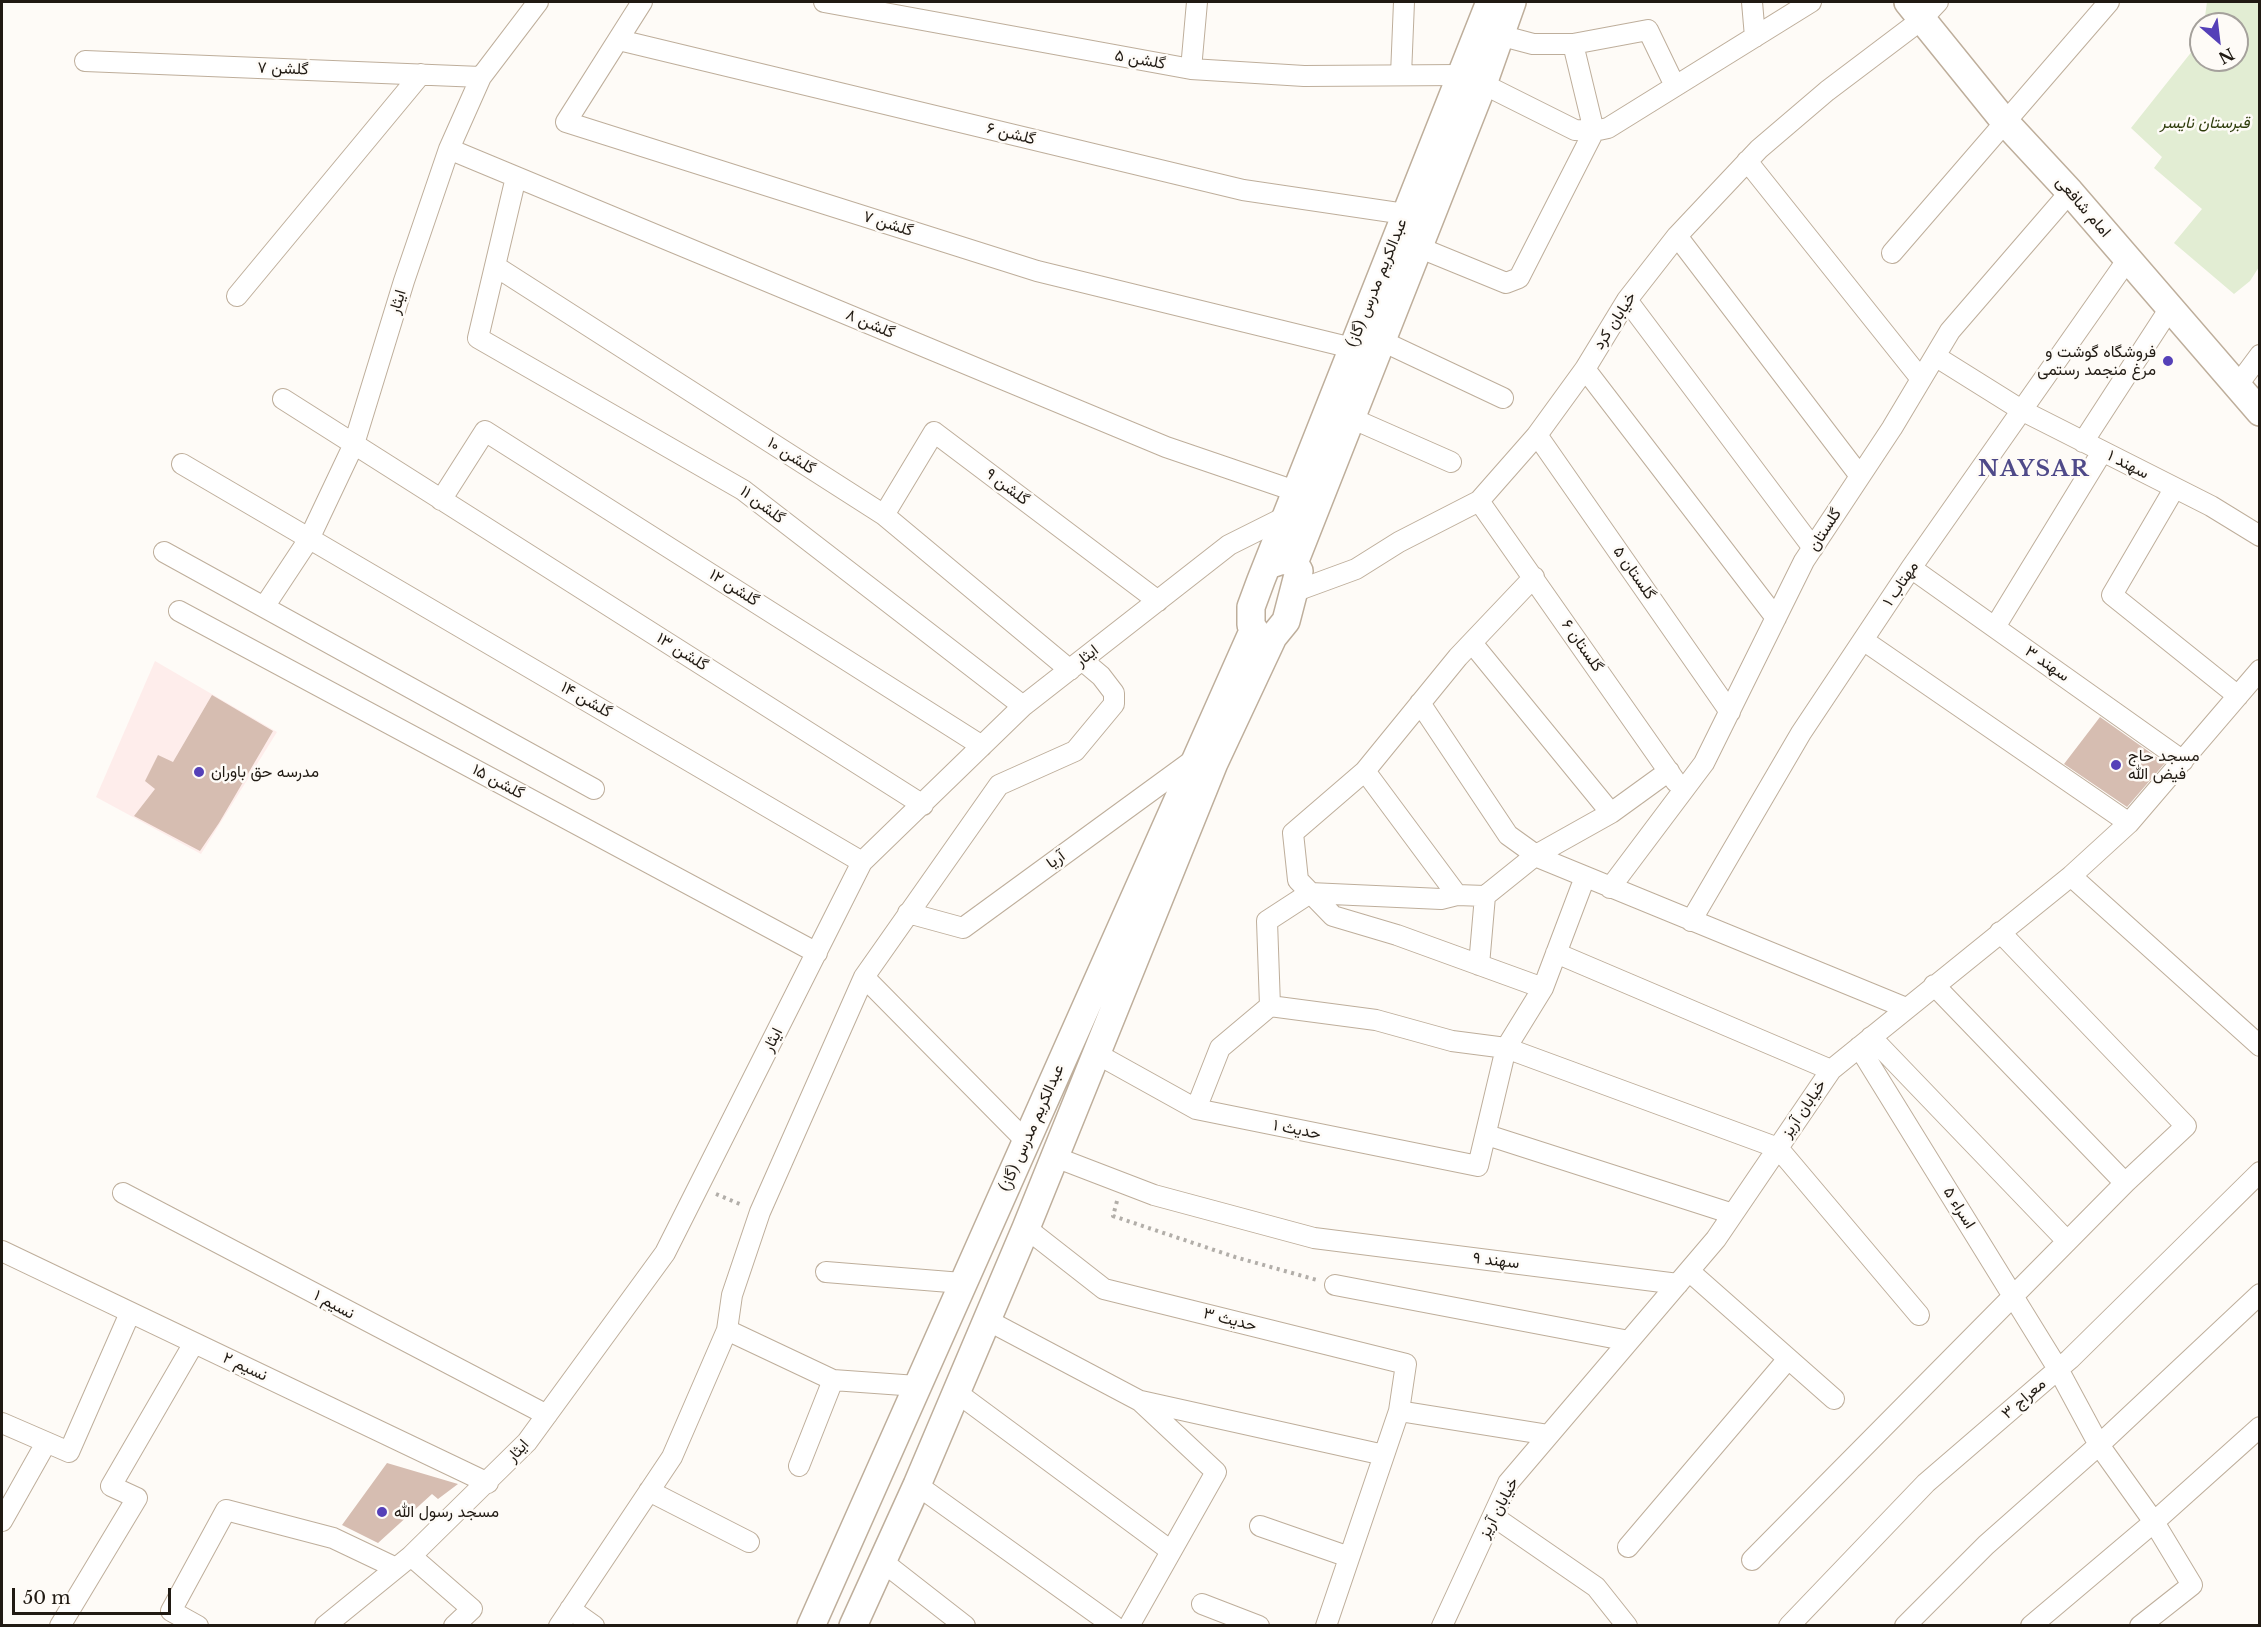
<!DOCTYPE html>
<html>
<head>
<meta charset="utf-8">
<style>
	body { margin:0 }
	#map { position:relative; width:2261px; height:1627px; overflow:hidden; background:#fefbf7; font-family:"Libre Baskerville",serif }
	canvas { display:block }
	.frame { position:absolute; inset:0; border:3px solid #201a13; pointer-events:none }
	.north { position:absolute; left:2189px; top:12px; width:60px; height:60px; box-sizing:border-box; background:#fefbf7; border:2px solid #a5a19c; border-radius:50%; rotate:152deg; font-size:16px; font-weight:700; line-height:24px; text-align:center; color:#201a13 }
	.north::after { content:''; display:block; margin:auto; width:21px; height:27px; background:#5540b8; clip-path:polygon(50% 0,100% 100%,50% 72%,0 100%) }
	.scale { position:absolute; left:12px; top:1588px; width:159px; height:27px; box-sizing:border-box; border:3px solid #201a13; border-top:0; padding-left:8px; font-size:18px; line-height:21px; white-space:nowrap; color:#201a13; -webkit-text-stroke:4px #fefbf7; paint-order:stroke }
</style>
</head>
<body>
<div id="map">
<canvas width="2261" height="1627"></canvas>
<div class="frame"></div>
<div class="north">N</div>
<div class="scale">50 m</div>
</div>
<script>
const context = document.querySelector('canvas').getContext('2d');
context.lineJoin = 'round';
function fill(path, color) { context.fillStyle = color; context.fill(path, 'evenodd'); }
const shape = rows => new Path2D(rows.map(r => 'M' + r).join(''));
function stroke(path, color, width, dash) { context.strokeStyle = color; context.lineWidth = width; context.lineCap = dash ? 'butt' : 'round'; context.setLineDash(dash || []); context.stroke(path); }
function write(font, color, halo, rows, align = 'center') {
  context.font = font + ' "Libre Baskerville",Vazirmatn,serif'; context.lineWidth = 5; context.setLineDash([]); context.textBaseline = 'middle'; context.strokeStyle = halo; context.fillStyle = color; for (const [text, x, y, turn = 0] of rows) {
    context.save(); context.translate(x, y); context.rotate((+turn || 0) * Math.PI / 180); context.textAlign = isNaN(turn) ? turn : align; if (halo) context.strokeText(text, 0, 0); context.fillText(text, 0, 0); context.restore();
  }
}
fill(shape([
	[155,661,277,732,201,854,96,797]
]), '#feedeb');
fill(shape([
	[2207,2,2259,2,2259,267,2250,281,2234,294,2174,243,2202,209,2154,168,2162,157,2131,128,2197,45,2201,35,2201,60,2237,60,2237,24,2204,24]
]), '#e2edd3');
fill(shape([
	[212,695,273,731,219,823,200,851,134,816,155,789,145,781,158,755,173,762],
	[2100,717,2165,763,2127,807,2064,764],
	[387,1463,458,1484,438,1499,432,1494,378,1543,342,1525]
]), '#d6bdb1');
const street = shape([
	[642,2,566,122,1037,271,1352,348],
	[824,2,1191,69,1304,76,1461,75],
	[1752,2,1755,37],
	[1499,35,1533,44,1573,44,1648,30,1675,86],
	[619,40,1243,190,1405,214],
	[85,61,481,77],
	[1191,69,1197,2],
	[1401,75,1404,2],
	[1483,84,1575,130,1594,131,1608,128,1811,2],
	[449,149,1166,447,1295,491],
	[1747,161,1921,379],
	[516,177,478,338,743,490,1023,706],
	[1677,236,1860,476],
	[1418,247,1506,283,1519,278,1594,131,1573,44],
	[1892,253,2109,2],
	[495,266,884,515,1070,670],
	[237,296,421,74],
	[1627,300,1813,548],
	[1382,341,1503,398],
	[1935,356,2023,411,2211,506,2260,536],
	[1585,369,1776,618],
	[2237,386,2260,355],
	[283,399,923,805],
	[1351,418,1451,462],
	[1537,435,1730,712],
	[2083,442,2170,308],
	[182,464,862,862],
	[2174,489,2112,595,2238,696],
	[441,500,485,431,982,746],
	[1479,501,1676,782],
	[884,515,934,432,1158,601],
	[164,552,594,789],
	[1911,568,2183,761],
	[1534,577,1458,657,1365,771,1293,833,1298,880,1333,916,1397,935,1543,988],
	[1296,591,1356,569,1399,542,1479,501,1537,435,1585,369,1627,300,1677,236,1759,149,1827,91,1921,20,1938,2],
	[264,607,309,539,354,444,404,281,449,149,481,77,538,2],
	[179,611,817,953],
	[1995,627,2102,452],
	[1863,640,2129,823],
	[1472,643,1611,813],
	[1420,703,1508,835,1540,858,1906,1008],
	[1365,771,1457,895],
	[2071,876,2260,1046],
	[1610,888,1704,763,1804,561,1892,428,1950,331,2070,192],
	[1310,893,1441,899,1457,895,1485,896,1536,855,1611,813,1669,771],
	[908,913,963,928,1196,758],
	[1691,921,1801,733,1911,568,2128,259],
	[1556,953,1831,1070],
	[1479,965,1485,896],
	[864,977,1026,1141],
	[1934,985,2125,1183],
	[1270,1006,1376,1020,1452,1041,1506,1048,1778,1148,1919,1315],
	[1270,1006,1267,921,1310,893],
	[1871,1037,2067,1241],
	[1859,1047,2058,1369,2099,1445,2154,1522,2192,1585,2140,1626],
	[1097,1054,1196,1109,1478,1166,1506,1048,1543,988,1585,877],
	[1196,1109,1220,1048,1270,1006],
	[1487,1135,1733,1214],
	[1055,1157,1154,1195,1314,1238,1678,1284],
	[123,1193,547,1415],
	[1026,1228,1104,1289,1406,1364,1399,1411,1326,1626],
	[2,1251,488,1483],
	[1689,1271,1834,1399],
	[826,1272,962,1283],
	[1335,1285,1629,1341],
	[987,1320,1140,1401,1216,1472,1129,1626],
	[727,1330,833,1380,917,1386],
	[956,1392,1171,1551],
	[1141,1401,1384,1455],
	[1399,1411,1549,1435],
	[2,1423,69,1452,130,1313],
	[799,1466,833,1380],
	[917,1485,1114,1626],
	[649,1491,749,1542],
	[1493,1516,1596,1587,1627,1626],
	[2,1521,46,1443],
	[1260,1526,1349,1557],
	[1628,1547,1788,1359],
	[411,1556,472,1609,454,1626],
	[1752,1560,2125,1183,2186,1126,2000,932],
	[883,1562,965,1626],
	[1202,1604,1259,1626],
	[570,1609,594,1626],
	[60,1626,137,1498,111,1486,194,1343],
	[198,1626,171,1611,226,1510,333,1538,394,1567],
	[325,1626,411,1556,527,1442,665,1253,862,862,1023,706,1229,545,1285,517],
	[559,1626,672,1457,727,1330,732,1295,760,1212,864,977,999,785,1075,751,1114,704,1114,693,1101,676,1082,660],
	[1442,1626,1508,1483,1716,1239,1831,1070,2071,876,2129,823,2260,670],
	[1789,1626,1926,1483,2070,1359,2260,1172],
	[1905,1626,1986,1545,2099,1445,2260,1294],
	[2031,1626,2154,1522,2260,1427]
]);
const secondary = shape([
	[1908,2,2005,122,2070,192,2260,412],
	[1294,563,1483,84,1512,2],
	[1268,565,1283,560,1294,563,1299,571,1286,621,1273,637,1267,638,1259,637,1251,625,1251,607,1261,580,1490,2],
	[811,1626,1253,631],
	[853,1626,917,1485,1026,1228,1214,763,1273,637]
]);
stroke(street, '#beae9b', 22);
stroke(secondary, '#beae9b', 30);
stroke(shape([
	[716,1194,742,1205],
	[1117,1201,1113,1216,1235,1257,1317,1280]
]), '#b2aea9', 4, [3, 4.5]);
stroke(street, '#fff', 20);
stroke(secondary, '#fff', 27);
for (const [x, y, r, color] of [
	[2168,361,6,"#5540b8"],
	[2116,765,6,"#5540b8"],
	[199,772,6,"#5540b8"],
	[382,1512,6,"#5540b8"]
]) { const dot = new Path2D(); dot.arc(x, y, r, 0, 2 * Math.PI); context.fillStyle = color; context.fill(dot); stroke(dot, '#fefbf7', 2); }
write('16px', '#201a13', '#fefbf7', [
	["گلشن ۵",1140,60,10],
	["گلشن ۷",283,69,2],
	["گلشن ۶",1011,134,14],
	["امام شافعی",2083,207,49],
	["گلشن ۷",888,224,18],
	["عبدالکریم مدرس (گاز)",1377,283,-68],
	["ایثار",398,302,-73],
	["خیابان کرد",1615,321,-57],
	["گلشن ۸",870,324,23],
	["گلشن ۱۰",791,456,33],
	["سهند ۱",2128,465,27],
	["گلشن ۹",1007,487,37],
	["گلشن ۱۱",762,505,37],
	["گلستان",1825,530,-57],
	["گلستان ۵",1634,573,55],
	["مهتاب ۱",1901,584,-56],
	["گلشن ۱۲",734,588,32],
	["گلستان ۶",1582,646,55],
	["گلشن ۱۳",682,652,32],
	["ایثار",1087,656,-38],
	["سهند ۳",2047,664,35],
	["گلشن ۱۴",586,700,30],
	["گلشن ۱۵",498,782,28],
	["آریا",1056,860,-36],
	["ایثار",773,1040,-63],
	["خیابان آریز",1804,1109,-56],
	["عبدالکریم مدرس (گاز)",1032,1128,-66],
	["حدیث ۱",1297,1130,11],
	["اسراء ۵",1959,1208,58],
	["سهند ۹",1496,1261,7],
	["نسیم ۱",334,1305,28],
	["حدیث ۳",1230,1320,14],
	["نسیم ۲",245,1367,25],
	["معراج ۳",2024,1399,-41],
	["ایثار",518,1451,-48],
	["خیابان آریز",1499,1508,-62]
]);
write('italic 16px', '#2e3c0b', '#fefbf7', [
	["قبرستان نایسر",2205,123]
]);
write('16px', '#201a13', '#fefbf7', [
	["فروشگاه گوشت و",2156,352,"right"],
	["مرغ منجمد رستمی",2156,370,"right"],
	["مسجد حاج",2128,756],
	["فیض الله",2128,774],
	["مدرسه حق باوران",211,772],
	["مسجد رسول الله",394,1512]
], 'left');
context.letterSpacing = '1.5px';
write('bold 22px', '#4f4a89', '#fefbf7', [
	["NAYSAR",2034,470]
]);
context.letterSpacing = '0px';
</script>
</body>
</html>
